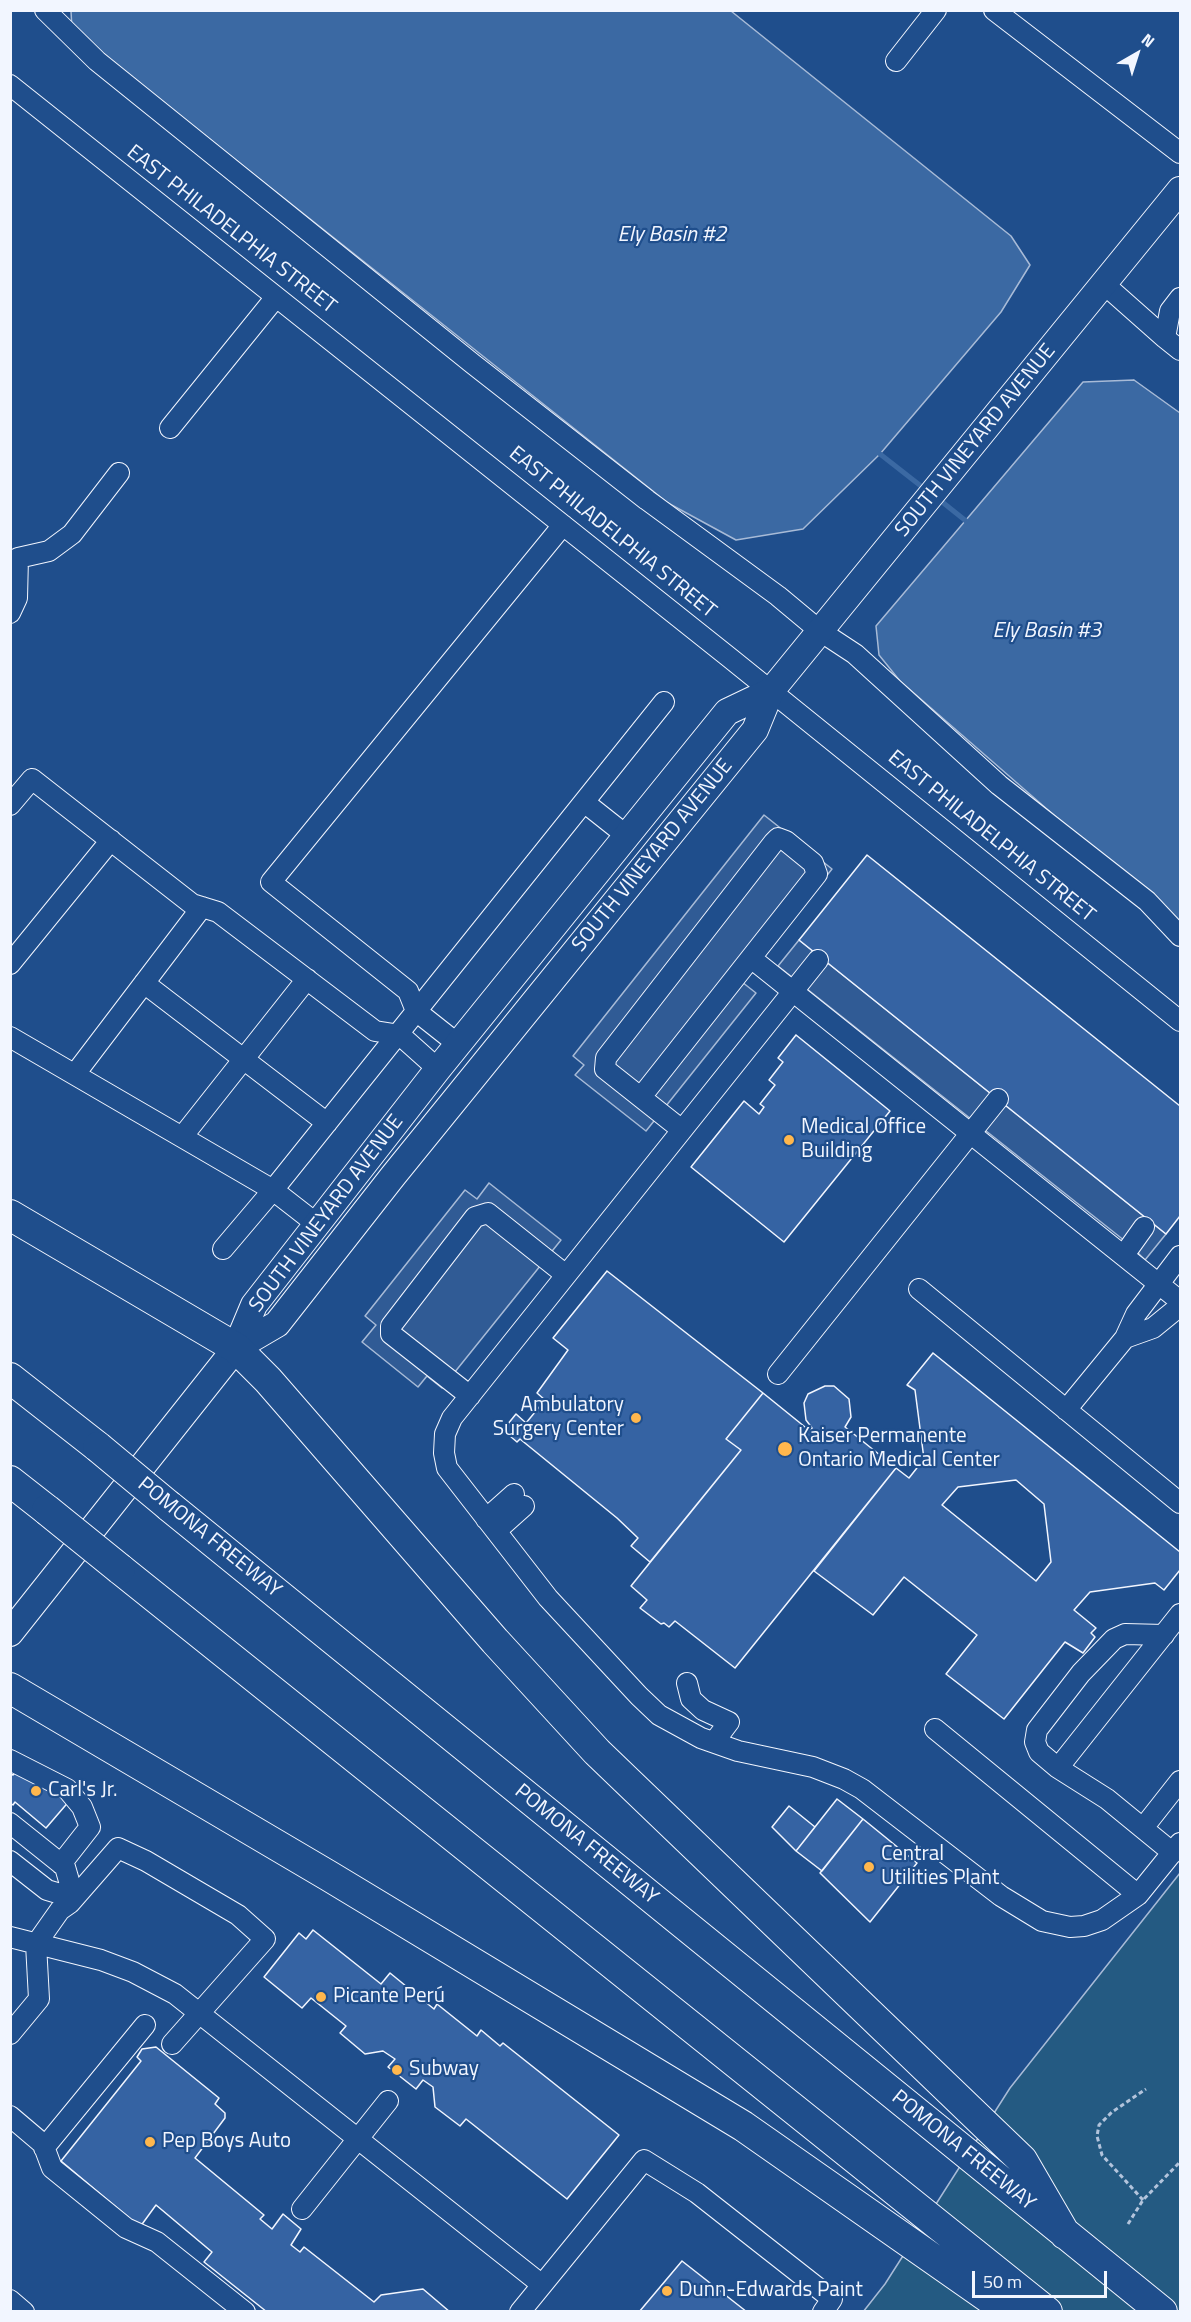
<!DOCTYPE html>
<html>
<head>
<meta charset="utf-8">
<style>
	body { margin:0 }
	#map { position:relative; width:1191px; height:2322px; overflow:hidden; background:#1f4e8c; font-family:"Titillium Web",sans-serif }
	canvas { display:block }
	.frame { position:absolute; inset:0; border:12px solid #f2f6ff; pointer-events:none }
	.north { position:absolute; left:1107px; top:24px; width:60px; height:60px; -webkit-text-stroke:4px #1f4e8c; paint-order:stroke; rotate:39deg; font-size:16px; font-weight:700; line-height:24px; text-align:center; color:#f2f6ff }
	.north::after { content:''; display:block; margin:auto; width:21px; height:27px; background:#f2f6ff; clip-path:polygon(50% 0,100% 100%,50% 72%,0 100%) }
	.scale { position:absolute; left:972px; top:2271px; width:135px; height:27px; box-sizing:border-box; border:3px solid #f2f6ff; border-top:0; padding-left:8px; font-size:18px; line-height:21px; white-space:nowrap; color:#f2f6ff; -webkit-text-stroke:4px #1f4e8c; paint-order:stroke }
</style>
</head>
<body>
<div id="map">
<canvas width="1191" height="2322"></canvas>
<div class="frame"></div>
<div class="north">N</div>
<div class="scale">50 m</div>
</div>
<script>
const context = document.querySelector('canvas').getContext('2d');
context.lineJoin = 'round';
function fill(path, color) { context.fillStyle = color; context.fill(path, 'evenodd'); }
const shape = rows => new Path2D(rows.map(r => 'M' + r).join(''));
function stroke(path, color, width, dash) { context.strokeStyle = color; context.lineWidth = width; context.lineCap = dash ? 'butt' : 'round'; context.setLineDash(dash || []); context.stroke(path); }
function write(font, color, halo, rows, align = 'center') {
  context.font = font + ' "Titillium Web",sans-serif'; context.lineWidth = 4.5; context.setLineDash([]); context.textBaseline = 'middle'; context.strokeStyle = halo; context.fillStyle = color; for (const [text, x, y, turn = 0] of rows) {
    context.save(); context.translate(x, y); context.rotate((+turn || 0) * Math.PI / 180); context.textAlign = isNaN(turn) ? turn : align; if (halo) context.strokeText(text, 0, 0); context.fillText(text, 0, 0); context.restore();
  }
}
const green = shape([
	[1180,1873,1180,2311,863,2312,885,2284,1010,2088,1180,1873]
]);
fill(green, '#245a82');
stroke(green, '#a8bbd7', 1.5);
const parking = shape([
	[764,815,832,869,742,982,756,993,646,1131,575,1075,584,1065,573,1056,764,815],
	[799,940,1166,1234,1145,1260,1130,1245,778,966,799,940],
	[489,1183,561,1240,442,1388,427,1376,418,1387,362,1342,376,1325,365,1316,465,1190,477,1199,489,1183]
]);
fill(parking, '#305b95');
stroke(parking, '#a8bbd7', 1.5);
const water = shape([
	[71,11,731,11,1011,236,1030,265,1001,312,880,454,803,529,736,540,668,503,72,30,71,11],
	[1134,380,1180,413,1180,925,900,681,879,655,876,626,1083,382,1134,380]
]);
fill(water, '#3b69a3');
stroke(water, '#a8bbd7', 1.5);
stroke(shape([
	[880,454,926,490],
	[936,497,966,521]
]), '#3b69a3', 5);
const building = shape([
	[867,855,1180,1106,1180,1216,1166,1234,799,940,867,855],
	[796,1035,890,1111,784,1242,691,1167,744,1101,759,1114,764,1107,760,1104,775,1085,769,1080,783,1062,778,1058,796,1035],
	[607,1271,763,1393,726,1439,741,1450,650,1562,631,1546,638,1538,617,1518,520,1439,517,1442,503,1430,516,1414,526,1423,545,1400,537,1393,568,1350,553,1338,607,1271],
	[933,1353,1180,1552,1180,1570,1164,1590,1155,1583,1090,1592,1074,1610,1096,1628,1091,1633,1095,1637,1083,1653,1065,1642,1004,1719,946,1674,977,1635,904,1577,873,1615,814,1571,896,1468,909,1478,924,1459,915,1390,907,1385,933,1353],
	[1016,1480,1044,1504,1051,1562,1036,1581,942,1505,958,1487,1016,1480],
	[825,1386,834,1386,849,1399,851,1417,845,1427,896,1468,735,1668,675,1621,669,1627,664,1623,661,1624,640,1608,647,1600,631,1586,741,1450,726,1439,763,1393,810,1431,812,1428,806,1420,804,1403,808,1394,825,1386],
	[20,1767,71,1799,46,1828,15,1802,13,1805,10,1803,10,1774,13,1775,20,1767],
	[837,1799,863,1819,822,1871,796,1851,837,1799],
	[789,1806,815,1827,796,1851,772,1827,789,1806],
	[863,1819,917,1863,870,1922,820,1873,863,1819],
	[313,1930,381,1984,390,1973,434,2009,437,2004,477,2036,481,2030,500,2046,503,2043,619,2135,567,2199,466,2119,460,2126,435,2107,433,2087,423,2080,416,2089,388,2067,395,2059,383,2051,365,2054,340,2033,346,2026,311,1998,302,2008,264,1977,299,1933,306,1939,313,1930],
	[156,2047,219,2098,215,2104,225,2113,225,2118,195,2158,264,2215,260,2219,272,2229,283,2214,301,2229,291,2245,300,2252,304,2247,374,2302,381,2295,423,2289,450,2312,267,2312,204,2262,212,2252,156,2205,140,2227,61,2161,141,2061,137,2057,142,2049,156,2047],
	[682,2261,747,2312,639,2312,682,2261]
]);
fill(building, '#3563a3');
stroke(building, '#f2f6ff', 1.5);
const minor = shape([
	[45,10,97,61,473,364,647,500,778,596,820,631,855,654,999,785,1147,901,1180,936],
	[994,10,1180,153],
	[896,61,936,10],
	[10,85,730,658,1180,1021],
	[1104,284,1165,338],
	[1180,298,1170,311,1165,338,1180,350],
	[170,428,276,297],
	[18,558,49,551,72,534,119,473],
	[10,613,17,598,18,558],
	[584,802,627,836],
	[10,805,32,779,192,904,218,912,375,1031,400,1035,438,1069],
	[751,958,1180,1301],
	[818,960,452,1418,445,1434,444,1453,447,1468,548,1598,639,1696,659,1715,701,1738,738,1751,813,1767,844,1779,862,1789,1001,1896,1042,1921,1070,1927,1084,1926,1102,1920,1138,1895,1180,1843],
	[10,964,111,840],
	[144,983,327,1123],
	[10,1037,273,1190,664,702],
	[459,1045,416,1011,408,991,271,882,563,525],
	[75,1074,202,907],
	[641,1097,817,874,813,863,786,841,778,838,774,842,606,1058,605,1069,682,1130],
	[182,1137,307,979],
	[223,1249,273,1190,318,1225],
	[1124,1255,1144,1227],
	[919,1289,1180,1503],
	[1125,1338,1153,1328,1180,1306],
	[778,1374,998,1099],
	[470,1396,391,1334,391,1326,475,1217,488,1213,566,1275],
	[1066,1410,1125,1338,1136,1314,1180,1256],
	[486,1519,514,1494],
	[496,1531,524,1506],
	[687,1683,691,1699,703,1710,729,1722,714,1742],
	[935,1729,1138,1895],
	[10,1760,67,1789,82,1807,90,1827,61,1864],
	[1058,1768,1039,1752,1035,1742,1037,1730,1081,1673,1114,1639,1125,1634,1164,1635],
	[10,1823,65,1867,74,1898],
	[1143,1828,1180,1781],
	[1173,1853,1107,1799,1058,1768,1180,1614],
	[10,1861,47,1890,74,1898],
	[10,1937,101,1960,133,1972,175,1994,541,2284],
	[10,2034,39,1999,36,1944,60,1910,70,1903,118,1848,146,1861,238,1915,265,1939,172,2044],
	[10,2116,43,2144,52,2168,126,2228,157,2242,245,2312],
	[44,2148,145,2025],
	[302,2209,388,2101],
	[10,2300,24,2312],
	[520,2312,644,2160,697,2193,832,2299,823,2312]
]);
const major = shape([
	[236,1348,277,1324,393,1176,755,730,771,691,1180,190],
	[10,1633,236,1348,254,1305,438,1069,727,712,771,691]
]);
const highway = shape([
	[10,1215,236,1348,268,1380,495,1641,597,1752,1022,2160,1065,2234],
	[10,1378,98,1447],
	[10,1481,47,1510],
	[169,1506,1162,2312],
	[120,1569,1047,2312],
	[10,1688,329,1876,743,2126,1009,2312]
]);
stroke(minor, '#f2f6ff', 22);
stroke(major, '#f2f6ff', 28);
stroke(highway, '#f2f6ff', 32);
stroke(shape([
	[1143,2200,1102,2155,1097,2136,1099,2125,1112,2112,1146,2089],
	[1128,2224,1143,2200,1180,2162]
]), '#b3c4dc', 3, [4.5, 3]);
stroke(minor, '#1f4e8c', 20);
stroke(major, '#1f4e8c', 26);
stroke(highway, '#1f4e8c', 30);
const highwayBridge = shape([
	[98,1447,169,1506],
	[47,1510,120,1569]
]);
stroke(highwayBridge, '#f2f6ff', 32, []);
stroke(highwayBridge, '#1f4e8c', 30);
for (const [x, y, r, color] of [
	[789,1140,6,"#ffb74d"],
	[636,1418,6,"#ffb74d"],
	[785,1449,8,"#ffb74d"],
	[36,1791,6,"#ffb74d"],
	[869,1867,6,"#ffb74d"],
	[321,1997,6,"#ffb74d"],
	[397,2070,6,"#ffb74d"],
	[150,2142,6,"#ffb74d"],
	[667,2291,6,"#ffb74d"]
]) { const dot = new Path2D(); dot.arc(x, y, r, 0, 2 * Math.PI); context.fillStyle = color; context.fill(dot); stroke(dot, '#1f4e8c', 2); }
write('21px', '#f2f6ff', '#1f4e8c', [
	["EAST PHILADELPHIA STREET",231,230,38],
	["SOUTH VINEYARD AVENUE",976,441,-51],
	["EAST PHILADELPHIA STREET",612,533,39],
	["EAST PHILADELPHIA STREET",991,837,39],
	["SOUTH VINEYARD AVENUE",653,856,-51],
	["SOUTH VINEYARD AVENUE",327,1214,-53],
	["POMONA FREEWAY",209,1538,39],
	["POMONA FREEWAY",586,1845,39],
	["POMONA FREEWAY",963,2151,39]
]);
write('21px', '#f2f6ff', '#1f4e8c', [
	["Medical Office",801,1128],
	["Building",801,1152],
	["Ambulatory",624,1406,"right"],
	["Surgery Center",624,1430,"right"],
	["Kaiser Permanente",798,1437],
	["Ontario Medical Center",798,1461],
	["Carl's Jr.",48,1791],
	["Central",881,1855],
	["Utilities Plant",881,1879],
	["Picante Perú",333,1997],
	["Subway",409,2070],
	["Pep Boys Auto",162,2142],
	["Dunn-Edwards Paint",679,2291]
], 'left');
write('italic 22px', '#f2f6ff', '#1f4e8c', [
	["Ely Basin #2",672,236],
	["Ely Basin #3",1047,632]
]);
</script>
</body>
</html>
